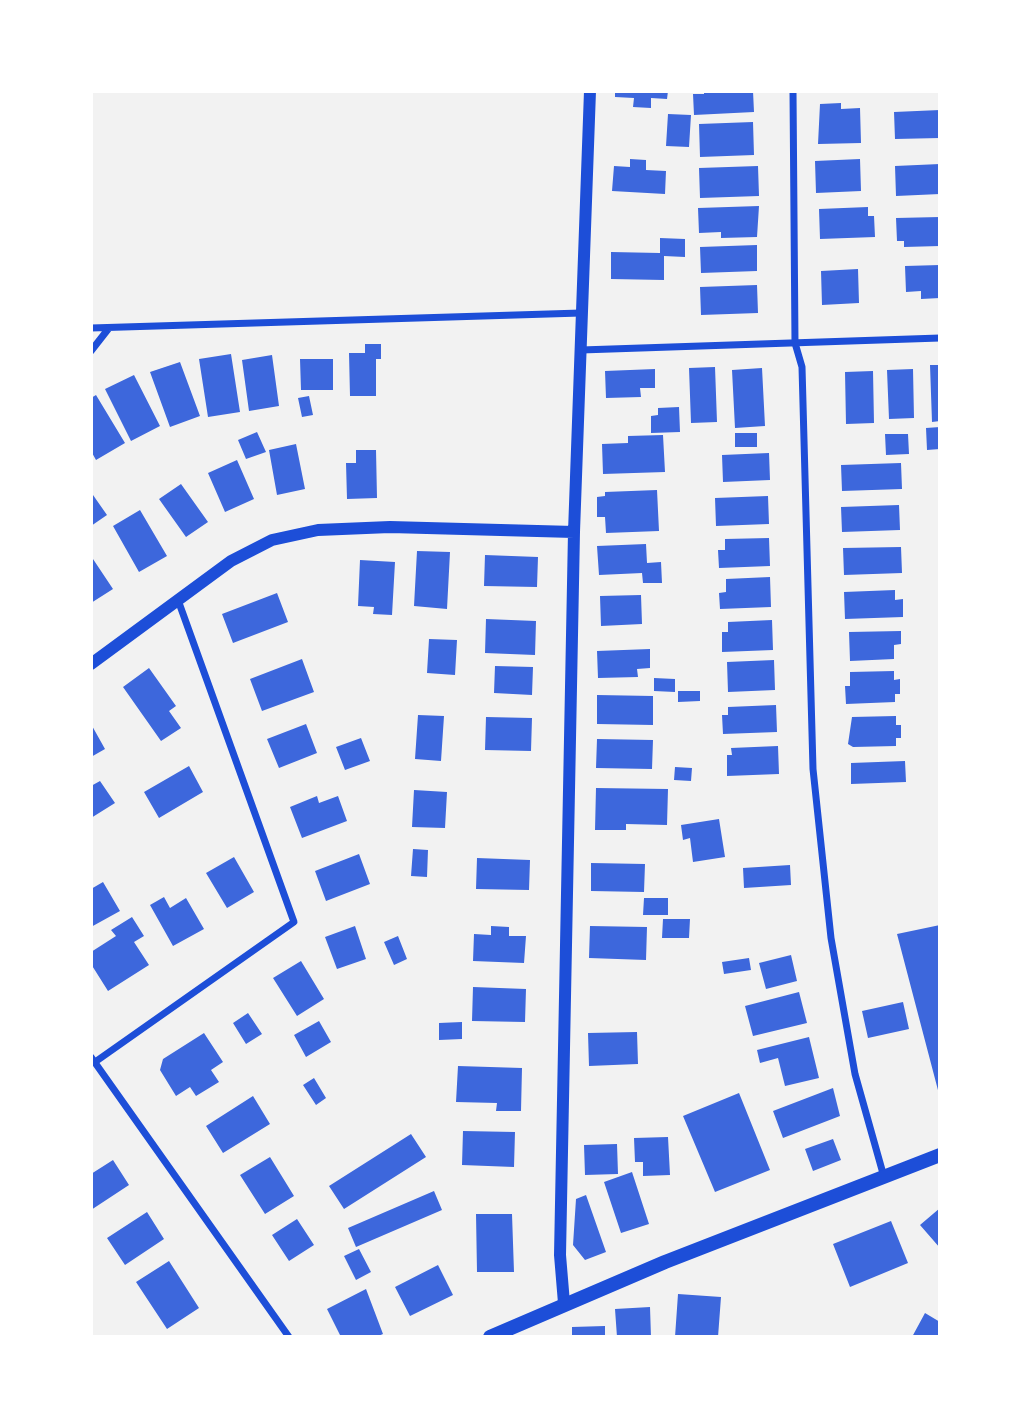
<!DOCTYPE html>
<html>
<head>
<meta charset="utf-8">
<style>
	body { margin:0 }
	#map { position:relative; width:1031px; height:1428px; overflow:hidden; background:#f2f2f2; font-family:"DM Sans",sans-serif }
	canvas { display:block }
	.frame { position:absolute; inset:0; border:93px solid #fff; pointer-events:none }
</style>
</head>
<body>
<div id="map">
<canvas width="1031" height="1428"></canvas>
<div class="frame"></div>
</div>
<script>
const context = document.querySelector('canvas').getContext('2d');
context.lineJoin = 'round';
function fill(path, color) { context.fillStyle = color; context.fill(path, 'evenodd'); }
const shape = rows => new Path2D(rows.map(r => 'M' + r).join(''));
function stroke(path, color, width, dash) { context.strokeStyle = color; context.lineWidth = width; context.lineCap = dash ? 'butt' : 'round'; context.setLineDash(dash || []); context.stroke(path); }
fill(shape([
	[615,91,668,91,667,99,651,98,651,108,633,107,634,98,615,97],
	[704,91,753,91,754,112,694,115,693,94,704,94],
	[841,103,841,109,860,108,861,143,818,144,820,104],
	[940,110,940,138,895,139,894,112],
	[668,114,691,115,689,147,666,146],
	[753,122,754,155,700,157,699,124],
	[630,159,646,160,646,170,666,171,665,194,612,191,614,166,630,167],
	[860,159,861,191,816,193,815,161],
	[940,164,940,194,896,196,895,166],
	[758,166,759,196,700,198,699,168],
	[759,206,757,237,721,238,721,232,699,233,698,208],
	[868,207,868,216,874,216,875,237,820,239,819,209],
	[940,217,940,246,904,247,904,241,897,241,896,218],
	[660,238,685,239,685,257,664,256,664,280,611,279,611,252,660,253],
	[757,245,757,271,701,273,700,247],
	[940,265,940,298,921,299,921,291,906,292,905,266],
	[858,269,859,303,822,305,821,271],
	[757,285,758,313,701,315,700,287],
	[365,344,381,344,381,359,376,359,376,396,350,396,349,353,365,353],
	[231,354,240,412,208,417,199,359],
	[272,355,279,406,249,411,242,360],
	[300,359,333,359,333,390,301,390],
	[180,362,200,416,170,427,150,372],
	[930,365,940,365,940,421,932,422],
	[715,367,717,422,691,423,689,368],
	[762,368,765,426,735,428,732,370],
	[655,369,655,388,640,388,641,397,606,398,605,371],
	[913,369,914,418,889,419,887,370],
	[873,371,874,423,846,424,845,372],
	[134,375,160,426,131,441,105,389],
	[96,395,125,443,96,460,91,451,91,398],
	[309,396,313,415,302,417,298,398],
	[679,407,680,432,651,433,651,416,658,415,658,408],
	[940,427,940,449,927,450,926,428],
	[257,432,266,452,246,459,238,440],
	[735,433,757,433,757,447,735,447],
	[885,434,908,434,909,454,886,455],
	[663,435,665,472,603,474,602,444,628,443,628,436],
	[296,444,305,489,277,495,269,450],
	[356,450,376,450,377,498,347,499,346,463,356,463],
	[769,453,770,480,723,482,722,455],
	[237,460,254,499,225,512,208,473],
	[901,463,902,489,842,491,841,465],
	[181,484,208,522,186,537,159,499],
	[657,490,659,531,606,533,605,517,597,517,597,497,605,496,605,492],
	[93,495,107,515,91,526,91,497],
	[768,496,769,524,716,526,715,498],
	[899,505,900,530,842,532,841,507],
	[140,510,167,556,139,572,113,526],
	[769,538,770,566,719,568,718,550,725,550,725,539],
	[646,544,647,563,661,562,662,583,643,583,642,573,599,575,597,546],
	[901,547,902,573,844,575,843,548],
	[417,551,450,552,447,609,414,606],
	[485,555,538,557,537,587,484,586],
	[91,556,113,589,91,603],
	[360,560,395,562,392,615,373,614,374,607,358,606],
	[770,577,771,607,720,609,719,593,726,592,726,579],
	[895,590,895,600,903,599,903,617,845,619,844,592],
	[277,593,288,622,233,643,222,614],
	[641,595,642,624,601,626,600,596],
	[486,619,536,621,535,655,485,653],
	[772,620,773,650,722,652,722,632,728,632,728,622],
	[901,631,901,644,894,645,894,659,850,661,849,632],
	[429,639,457,640,455,675,427,673],
	[650,649,650,668,637,669,638,677,598,678,597,651],
	[302,659,314,692,262,711,250,679],
	[774,660,775,690,728,692,727,662],
	[495,666,533,667,532,695,494,693],
	[149,668,176,706,169,711,181,728,161,741,123,687],
	[894,671,894,680,900,679,900,694,895,694,895,702,846,704,845,686,850,686,850,672],
	[654,678,675,679,675,692,654,691],
	[678,691,700,691,700,701,678,702],
	[597,695,653,696,653,725,597,724],
	[776,705,777,732,723,734,722,715,728,715,728,707],
	[418,715,444,716,441,761,415,759],
	[896,716,896,725,901,725,901,738,896,738,896,746,853,747,848,744,852,717],
	[486,717,532,718,531,751,485,750],
	[91,724,105,749,91,757],
	[306,724,317,753,279,768,267,739],
	[361,738,370,761,345,770,336,747],
	[597,739,653,740,652,769,596,768],
	[778,746,779,774,727,776,727,755,732,755,731,748],
	[905,761,906,782,851,784,851,763],
	[189,766,203,792,159,818,144,792],
	[675,767,692,768,691,781,674,780],
	[100,781,115,803,91,818,91,786],
	[596,788,668,789,667,825,626,824,626,830,595,830],
	[414,790,447,792,445,828,412,827],
	[317,796,319,803,338,796,347,821,302,838,290,807],
	[719,819,725,857,693,862,690,838,683,840,681,825],
	[413,849,428,850,427,877,411,876],
	[359,854,370,884,326,901,315,871],
	[234,857,254,892,227,908,206,873],
	[477,858,530,860,529,890,476,889],
	[591,863,645,864,644,892,591,891],
	[790,865,791,885,744,888,743,868],
	[103,882,120,911,91,927,91,889],
	[164,897,170,908,186,898,204,929,173,946,150,905],
	[644,898,668,898,668,915,643,915],
	[132,917,144,936,134,942,149,965,108,991,91,964,91,952,116,936,111,930],
	[663,919,690,919,689,938,662,938],
	[940,925,940,1093,939,1094,897,934],
	[355,926,366,959,337,969,325,937],
	[491,926,509,927,509,936,526,936,524,963,473,961,474,934,491,935],
	[590,926,647,927,646,960,589,958],
	[398,936,407,959,394,965,384,942],
	[791,955,797,981,766,989,759,963],
	[749,958,751,970,724,974,722,962],
	[301,961,324,999,297,1016,273,978],
	[473,987,526,989,525,1022,472,1021],
	[799,992,807,1023,753,1036,745,1006],
	[903,1002,909,1029,868,1038,862,1011],
	[248,1013,262,1034,246,1044,233,1023],
	[319,1021,331,1042,306,1057,294,1035],
	[462,1022,462,1039,439,1040,439,1023],
	[637,1032,638,1064,589,1066,588,1033],
	[204,1033,223,1062,211,1070,219,1082,196,1096,190,1087,176,1096,160,1070,163,1059],
	[809,1037,819,1078,785,1086,778,1058,760,1063,757,1050],
	[458,1066,522,1068,521,1111,496,1111,497,1103,456,1102],
	[314,1078,326,1098,316,1105,303,1085],
	[833,1088,840,1116,783,1138,773,1111],
	[739,1093,770,1170,715,1192,683,1116],
	[253,1096,270,1124,223,1153,206,1126],
	[463,1131,515,1132,514,1167,462,1165],
	[411,1134,426,1157,344,1209,329,1186],
	[668,1137,670,1175,643,1176,643,1162,635,1162,634,1138],
	[833,1139,841,1160,813,1171,805,1149],
	[617,1144,618,1174,585,1175,584,1145],
	[270,1157,294,1196,265,1214,240,1175],
	[113,1160,129,1185,91,1210,91,1174],
	[632,1172,649,1224,621,1233,604,1182],
	[434,1191,442,1210,356,1247,348,1228],
	[586,1195,606,1252,585,1260,573,1245,576,1199],
	[940,1208,940,1248,920,1225],
	[147,1212,164,1239,125,1265,107,1238],
	[476,1214,512,1214,514,1272,477,1272],
	[297,1219,314,1245,289,1261,272,1235],
	[891,1221,908,1263,850,1287,833,1244],
	[359,1249,371,1272,356,1280,344,1256],
	[169,1261,199,1308,167,1329,136,1282],
	[438,1265,453,1295,410,1316,395,1287],
	[366,1289,383,1334,376,1337,341,1337,327,1309],
	[678,1294,721,1297,718,1337,675,1337],
	[650,1307,651,1337,617,1337,615,1309],
	[925,1313,940,1322,940,1337,912,1337],
	[605,1326,605,1337,572,1337,572,1327]
]), '#3d67dc');
stroke(shape([
	[793,91,795,343,802,367,813,769,831,938,855,1074,884,1177],
	[91,328,581,313],
	[581,350,940,338],
	[91,351,109,328],
	[91,1057,289,1337],
	[95,1062,294,922,178,600]
]), '#1d4ed8', 7);
stroke(shape([
	[91,664,231,561,272,540,318,530,390,527,574,532],
	[564,1303,560,1255,574,532,590,91]
]), '#1d4ed8', 12);
stroke(shape([
	[490,1337,665,1262,940,1155]
]), '#1d4ed8', 14);
</script>
</body>
</html>
